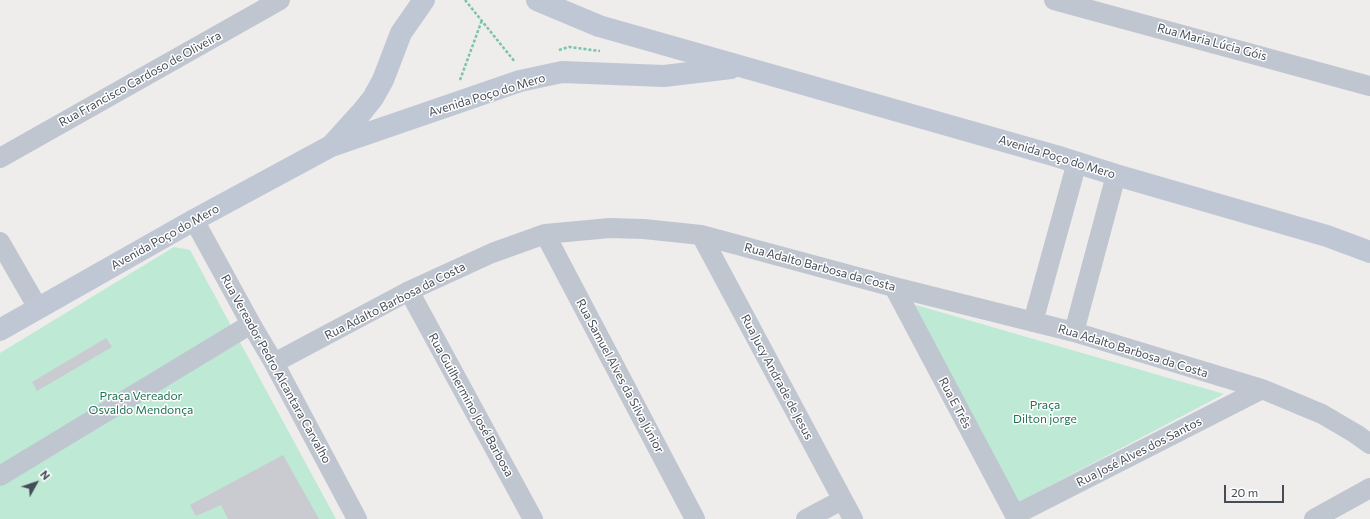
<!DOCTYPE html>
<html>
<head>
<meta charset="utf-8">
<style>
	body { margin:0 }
	#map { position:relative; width:1370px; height:519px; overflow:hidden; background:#efecec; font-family:Commissioner,sans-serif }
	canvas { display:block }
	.north { position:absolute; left:16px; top:463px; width:40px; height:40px; -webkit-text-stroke:3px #fff; paint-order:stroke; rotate:50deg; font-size:11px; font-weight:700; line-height:16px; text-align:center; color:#464d57 }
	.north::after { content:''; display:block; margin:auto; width:14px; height:18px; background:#464d57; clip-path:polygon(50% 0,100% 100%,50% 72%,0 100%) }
	.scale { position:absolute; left:1224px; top:485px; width:60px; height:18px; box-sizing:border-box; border:2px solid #464d57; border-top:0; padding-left:5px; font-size:12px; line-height:14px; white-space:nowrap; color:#464d57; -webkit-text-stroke:3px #fff; paint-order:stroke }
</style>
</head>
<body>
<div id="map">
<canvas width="1370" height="519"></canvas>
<div class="north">N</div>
<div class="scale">20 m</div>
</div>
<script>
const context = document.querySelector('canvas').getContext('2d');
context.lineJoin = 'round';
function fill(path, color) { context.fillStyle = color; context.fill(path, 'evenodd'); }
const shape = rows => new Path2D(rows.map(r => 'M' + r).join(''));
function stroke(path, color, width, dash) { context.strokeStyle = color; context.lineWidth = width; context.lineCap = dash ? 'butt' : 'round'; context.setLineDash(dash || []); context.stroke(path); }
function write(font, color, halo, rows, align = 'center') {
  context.font = font + ' Commissioner,sans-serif'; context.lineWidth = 3; context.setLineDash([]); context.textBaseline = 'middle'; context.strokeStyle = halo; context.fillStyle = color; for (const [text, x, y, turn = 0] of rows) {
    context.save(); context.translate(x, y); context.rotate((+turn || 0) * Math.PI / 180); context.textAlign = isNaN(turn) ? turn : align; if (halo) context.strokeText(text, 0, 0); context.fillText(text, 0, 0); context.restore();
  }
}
fill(shape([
	[174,247,190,250,336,519,0,519,0,353],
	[909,303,1224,394,1019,502]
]), '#bde9d5');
fill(shape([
	[106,338,112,347,37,391,32,382],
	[283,455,319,519,228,519,221,505,196,516,190,505]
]), '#cacad1');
stroke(shape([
	[465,0,515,62],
	[559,50,569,47,600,51],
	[460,80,482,20]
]), '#79c4aa', 2.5, [3, 2]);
stroke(shape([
	[1054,0,1370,86],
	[0,158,280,0],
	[194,220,251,324,274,363,357,519],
	[545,234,695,519],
	[701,235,853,519],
	[0,242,38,308],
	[894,287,1017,519],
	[409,291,533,519],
	[1033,322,1077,162],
	[1074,332,1116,175],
	[274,363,409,291,492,253,545,234,610,228,644,229,701,235,894,287,1074,332,1262,389,1322,414,1356,434,1370,444],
	[0,476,251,324],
	[1015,515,1262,389],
	[806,519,842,500],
	[1314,519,1370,488]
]), '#c0c6d0', 20);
stroke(shape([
	[537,0,599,26,1056,156,1116,175,1327,236,1370,252],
	[332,145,361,113,373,98,383,80,401,33,424,0],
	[0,330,194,220,331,146,520,81,562,72,664,76,731,68]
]), '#c0c7d4', 22);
write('12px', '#464d57', '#fff', [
	["Rua Maria Lúcia Góis",1212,42,15],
	["Rua Francisco Cardoso de Oliveira",140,79,-29],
	["Avenida Poço do Mero",487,95,-17],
	["Avenida Poço do Mero",1057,157,17],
	["Avenida Poço do Mero",165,237,-29],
	["Rua Adalto Barbosa da Costa",820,267,15],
	["Rua Adalto Barbosa da Costa",395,301,-27],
	["Rua Adalto Barbosa da Costa",1133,351,17],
	["Rua Vereador Pedro Alcantara Carvalho",276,369,61],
	["Rua Samuel Alves da Silva Júnior",620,376,62],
	["Rua Jucy Andrade de Jesus",777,377,62],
	["Rua E Três",955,403,62],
	["Rua Guilhermino José Barbosa",471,405,61],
	["Rua José Alves dos Santos",1139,452,-27]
]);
write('12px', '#1f7154', '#fff', [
	["Praça Vereador",141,396],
	["Osvaldo Mendonça",141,410],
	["Praça",1045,405],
	["Dilton jorge",1045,419]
]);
</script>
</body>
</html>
